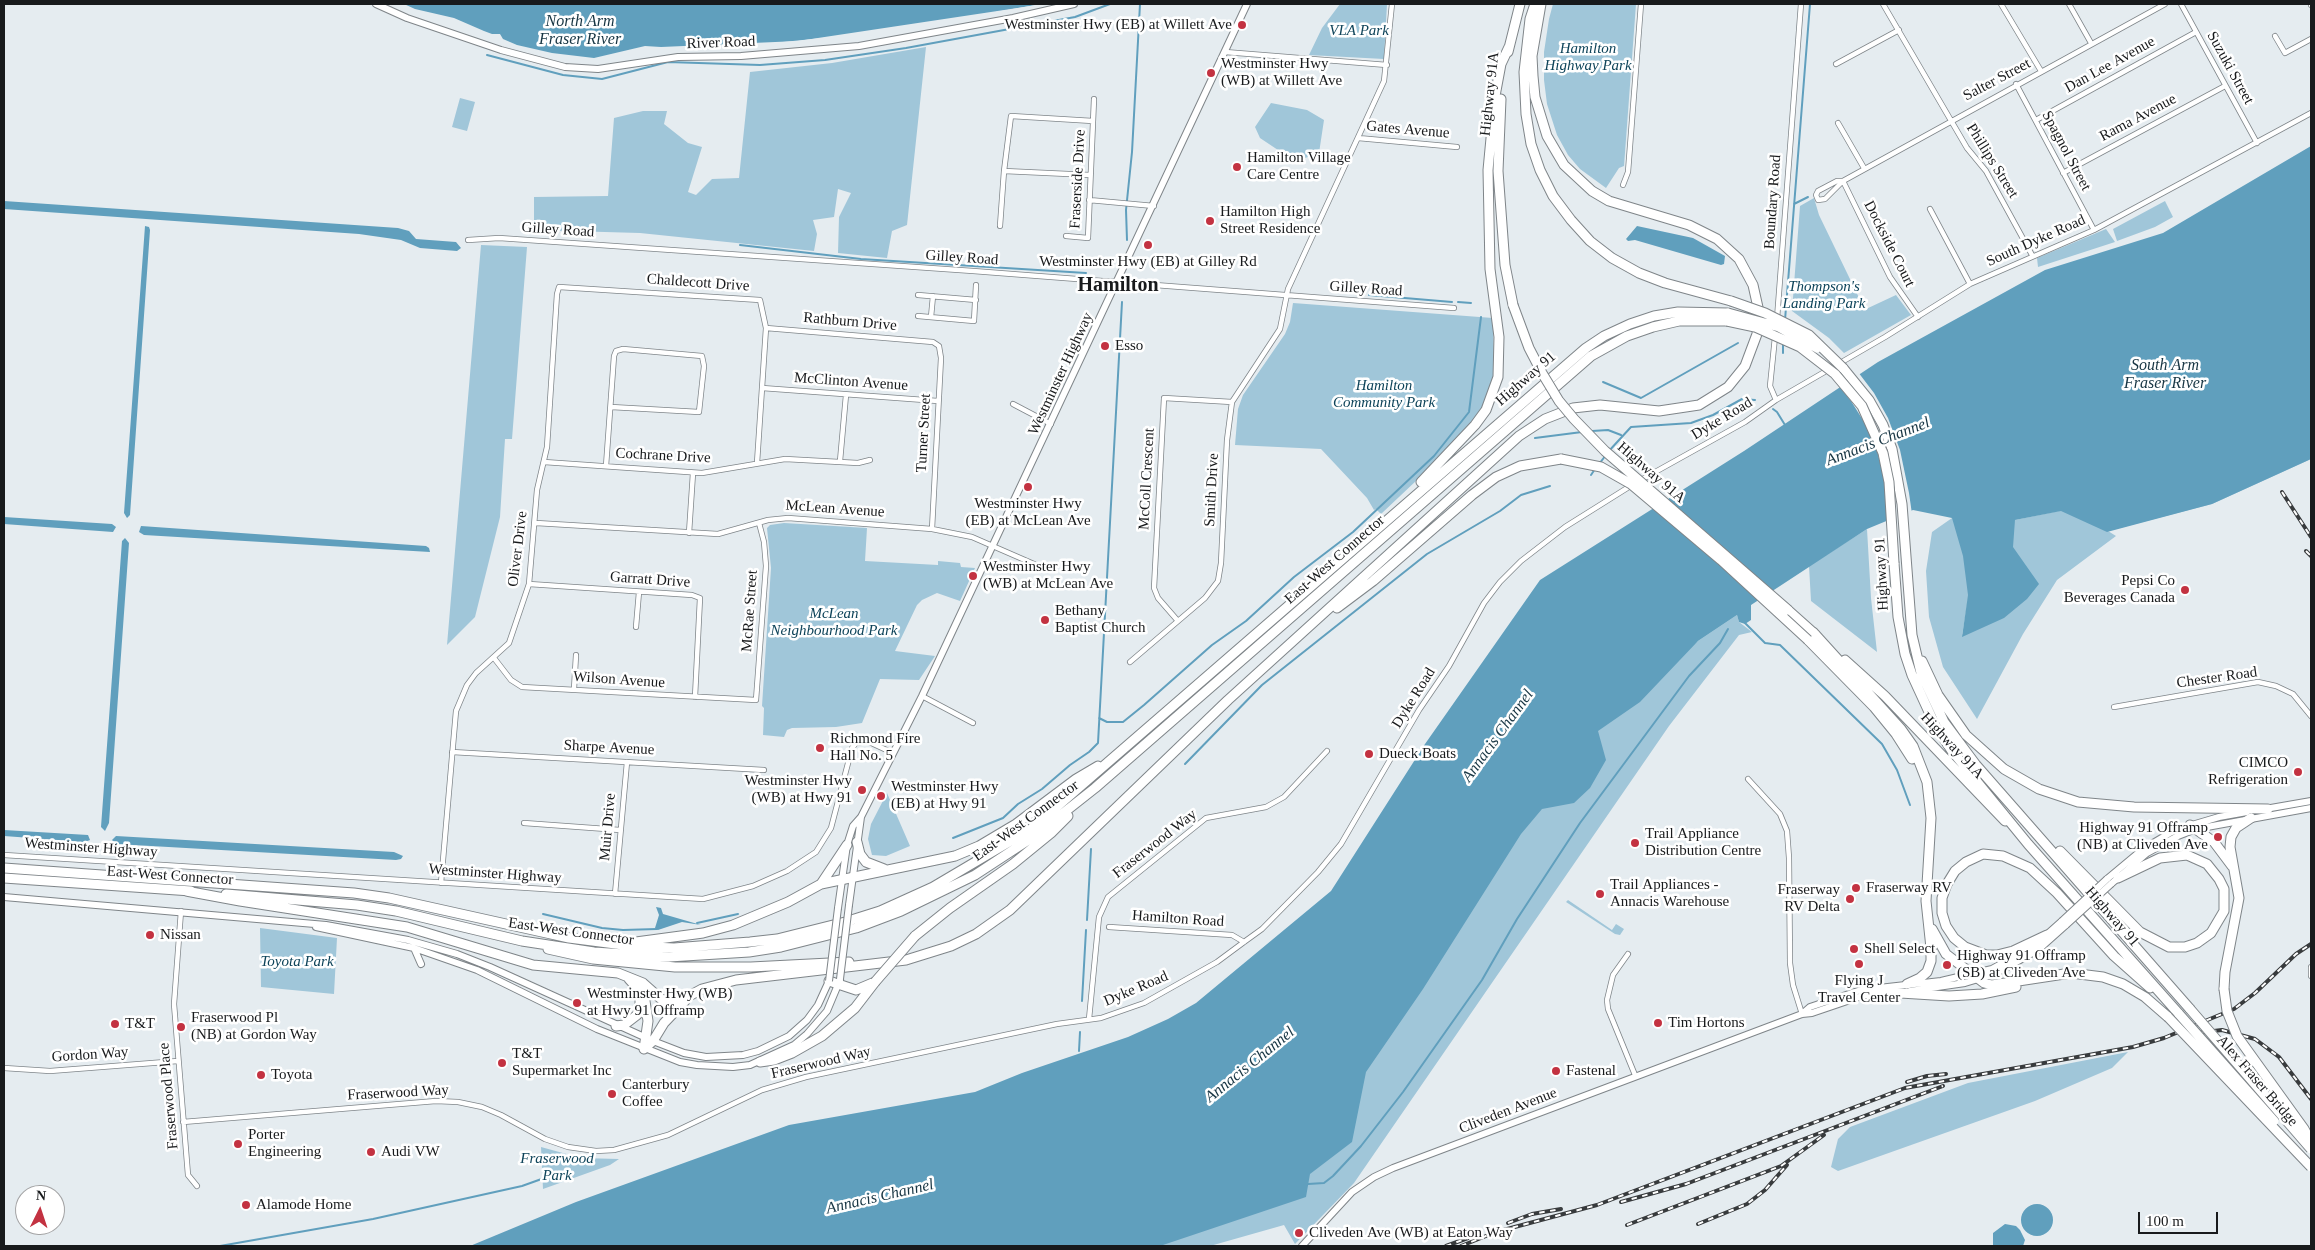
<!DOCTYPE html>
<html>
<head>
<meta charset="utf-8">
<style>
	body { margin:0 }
	#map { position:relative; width:2315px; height:1250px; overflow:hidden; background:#e5ecf0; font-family:"Times New Roman",serif }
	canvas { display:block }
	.frame { position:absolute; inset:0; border:5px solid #181a1c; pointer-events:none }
	.north { position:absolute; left:15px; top:1185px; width:50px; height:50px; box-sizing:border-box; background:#fff; border:1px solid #a3a3a4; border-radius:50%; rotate:4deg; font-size:14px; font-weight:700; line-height:20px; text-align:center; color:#181a1c }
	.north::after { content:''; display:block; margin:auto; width:18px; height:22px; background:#c33241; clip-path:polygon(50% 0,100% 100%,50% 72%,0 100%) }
	.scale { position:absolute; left:2138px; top:1212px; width:80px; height:22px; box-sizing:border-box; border:2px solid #181a1c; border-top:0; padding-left:6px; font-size:15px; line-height:18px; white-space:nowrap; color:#181a1c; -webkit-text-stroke:4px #fff; paint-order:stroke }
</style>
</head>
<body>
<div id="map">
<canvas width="2315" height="1250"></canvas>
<div class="frame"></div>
<div class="north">N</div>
<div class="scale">100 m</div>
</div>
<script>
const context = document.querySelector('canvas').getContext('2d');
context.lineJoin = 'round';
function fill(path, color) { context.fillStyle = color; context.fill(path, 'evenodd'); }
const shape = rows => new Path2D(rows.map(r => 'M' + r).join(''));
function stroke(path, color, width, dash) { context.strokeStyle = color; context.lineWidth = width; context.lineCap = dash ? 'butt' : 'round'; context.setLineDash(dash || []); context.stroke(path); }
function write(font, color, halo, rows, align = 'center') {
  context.font = font + ' "Times New Roman",serif'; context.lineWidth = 5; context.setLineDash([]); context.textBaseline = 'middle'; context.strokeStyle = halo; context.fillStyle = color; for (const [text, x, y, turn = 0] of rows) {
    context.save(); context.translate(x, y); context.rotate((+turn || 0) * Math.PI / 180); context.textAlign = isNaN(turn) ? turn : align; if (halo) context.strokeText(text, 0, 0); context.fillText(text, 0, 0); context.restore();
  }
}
fill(shape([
	[1340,4,1387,4,1384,59,1309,55,1322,28],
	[1553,4,1636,4,1624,166,1619,168,1606,188,1580,169,1568,155,1557,135,1547,104,1544,80,1544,52,1549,19],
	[926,47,907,225,892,231,887,258,838,253,839,217,851,193,838,189,834,217,813,220,817,234,814,251,640,233,534,230,534,197,608,196,614,118,643,111,667,111,664,124,688,143,702,147,688,192,696,195,712,179,739,178,750,72,832,63],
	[460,98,475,102,467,131,452,127],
	[1271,103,1307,110,1324,120,1319,153,1305,158,1278,150,1260,138,1255,127],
	[1814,198,1819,215,1863,306,1866,309,1896,295,1911,315,1844,353,1829,338,1792,311,1800,206],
	[2165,201,2173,217,2155,227,2117,241,2113,229],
	[2106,229,2115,242,2038,267,2037,258],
	[481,245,527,247,512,439,505,439,500,517,475,617,447,645],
	[1293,303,1493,318,1494,368,1493,379,1483,406,1471,424,1435,463,1381,514,1376,509,1374,510,1367,498,1321,449,1235,445,1238,409,1243,395,1285,334,1290,322],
	[2311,459,2212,504,2108,531,2116,536,2057,580,2023,634,1977,719,1943,667,1929,617,1926,571,1932,532,1952,518,1981,520,1962,636,2004,541,2015,520],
	[784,523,867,528,865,561,938,565,938,561,960,563,961,567,975,568,960,601,937,593,922,600,917,605,895,651,935,656,919,680,880,679,862,723,836,727,792,728,787,730,784,737,763,735,764,708,762,706,771,568,767,528,770,525],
	[1867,529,1871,598,1877,652,1811,601,1809,566],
	[1737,615,1739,622,1752,632,1739,635,1669,726,1354,1183,1295,1244,1284,1225,1210,1246,1130,1246,1516,818,1591,738,1616,707,1698,641],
	[887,793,910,846,886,856,872,855,868,839,871,824],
	[1568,900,1612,930,1616,924,1624,929,1620,935,1615,934,1566,902],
	[260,928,337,938,334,994,261,987],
	[2128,1052,2112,1068,2035,1101,1838,1171,1831,1167,1838,1139,1850,1127,1968,1083],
	[541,1147,581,1158,619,1159,610,1165,543,1189]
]), '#a0c6d9');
fill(shape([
	[397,4,1041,4,882,32,773,43,627,52,585,61,538,53,495,39,452,20,415,12],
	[2311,146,2311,459,2212,504,2107,532,2061,511,2015,520,2013,547,2039,584,2027,599,2004,618,1962,637,1968,595,1963,556,1952,518,1913,510,1867,529,1751,605,1751,620,1745,624,1739,622,1737,615,1698,641,1640,702,1598,731,1606,760,1590,788,1574,803,1542,809,1521,834,1423,989,1366,1072,1352,1142,1310,1174,1306,1197,1160,1246,470,1246,576,1202,789,1125,975,1092,1022,1073,1128,1037,1168,1019,1196,1003,1331,891,1425,744,1540,580,1744,451,1878,362,2045,270,2163,233],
	[4,201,398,228,409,231,416,239,456,242,461,248,457,251,420,248,401,240,359,234,4,209],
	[145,226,149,227,150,230,130,515,127,518,124,513],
	[1637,226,1693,238,1725,256,1724,264,1721,265,1635,240,1628,241,1626,239],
	[4,517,112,524,116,527,113,532,4,524],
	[141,526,426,546,429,548,430,552,144,535,139,532],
	[125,538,129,543,109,823,105,831,101,827,122,541],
	[4,830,88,835,90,840,85,842,4,836],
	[116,836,394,852,403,856,401,859,396,860,116,844,112,840],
	[656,907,661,908,663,914,701,925,682,922,658,930,655,928,659,915],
	'2021 1220a16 16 0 1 1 32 0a16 16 0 1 1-32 0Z',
	[2005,1224,2016,1226,2020,1230,2025,1240,2023,1246,1993,1246,1993,1233]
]), '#609fbd');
fill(shape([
	[395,4,404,4,415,9,454,18,484,31,492,34,500,34,503,39,517,45,552,53,594,58,645,46,661,47,798,41,1044,4,1042,6,1013,13,882,35,773,45,628,55,585,63,538,55,494,42,451,22,414,14],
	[1858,372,1874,393,1888,418,1900,450,1909,493,1912,514,1888,524,1884,480,1878,454,1866,425,1851,401,1838,385]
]), '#e5ecf0');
stroke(shape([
	[487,55,563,75,602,79,668,62,760,65,825,60,906,48,1075,17,1110,4],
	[1794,204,1808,197],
	[1127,240,1126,210,1132,152,1140,4],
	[740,245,861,259,1086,273],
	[1369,295,1452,302],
	[1458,302,1471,303],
	[1785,320,1810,4],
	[1783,353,1783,343],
	[1603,382,1641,398,1738,343],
	[1773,409,1777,412,1785,425],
	[1592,431,1608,430,1621,435],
	[1535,438,1582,432],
	[1608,452,1631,427,1691,423,1713,415,1742,399,1755,400],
	[1599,464,1606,455],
	[1591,475,1595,469],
	[1745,623,1765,643,1780,645,1882,744,1897,770,1910,805],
	[1099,718,1107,722,1123,722,1144,705,1212,645,1246,621,1294,577,1353,532,1434,456,1469,412,1481,317],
	[1185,764,1262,685,1427,554,1500,511,1521,495,1550,486],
	[953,838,1003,818,1018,804,1042,789,1070,765,1089,752,1098,743,1122,302],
	[543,914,602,928,623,930,657,929],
	[1087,920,1091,849],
	[697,923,738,914],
	[1082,1001,1086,930],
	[1079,1051,1080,1032],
	[1308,1184,1324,1183,1333,1176,1361,1146,1403,1092,1482,980,1517,919,1580,823,1689,676,1720,643,1728,629],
	[220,1246,373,1219,522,1186,561,1172]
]), '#609fbd', 2);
const street = shape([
	[1883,4,1967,148,1986,171,2032,255],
	[2001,4,2041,71],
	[2069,4,2091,43],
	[2181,4,2257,143],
	[2311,4,2311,5],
	[2275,36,2285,53,2311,39],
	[1225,52,1387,65],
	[1836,64,1899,30],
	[2016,84,2094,230],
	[2036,120,2196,32],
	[1838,123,1864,168],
	[1358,138,1457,147],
	[2063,173,2225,86],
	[1090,175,1004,171,1011,116,1093,121],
	[1843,181,1825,199,1818,200,1816,195,1818,191,1837,181,1843,181,2165,4],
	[1843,181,1890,277,1918,317],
	[1623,185,1628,172,1641,4],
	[1089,200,1154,206],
	[1930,209,1970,284],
	[1000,226,1004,171],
	[1066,236,1088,238,1094,99],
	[468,240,499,238,973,271,1454,308],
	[918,295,976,300],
	[918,316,974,321,976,285],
	[931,317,933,296],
	[1777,319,1801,4],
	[766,328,933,342,939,346,941,358,932,529],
	[1775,337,1770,386,1776,400],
	[762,388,938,401],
	[1013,404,1051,424],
	[840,461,846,395],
	[544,462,702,473,785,459,858,463,870,460],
	[606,466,614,356,616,351,623,349,702,356,704,366,699,412,611,407],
	[1639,481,1745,422,1776,400,1885,337,1970,284,2094,230,2311,113],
	[536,523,718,534,768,520,788,518,932,529,972,537,1034,564,1036,568],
	[689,533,693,473],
	[529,584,692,595,700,598,695,697],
	[1178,621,1158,598,1154,588,1164,398,1232,402],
	[636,627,639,592],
	[494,658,511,680,522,687,756,700,766,566,764,542,759,523],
	[1130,662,1205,598,1218,581,1221,563,1227,440,1232,402,1280,329,1288,289,1384,81,1392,4],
	[574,689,576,655],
	[922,696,973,723],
	[2114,707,2258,682,2276,686,2293,694,2311,716],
	[452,752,764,770],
	[1748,779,1780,814,1787,831,1789,858,1790,963,1793,985,1802,1014],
	[524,823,620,830],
	[4,855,703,899,753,886,787,871,816,852,831,828,852,748,856,743,867,741,893,753],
	[441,883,456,711,467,685,476,673,509,643,529,584,537,490,547,447,557,294,559,287,760,300,766,328,757,463],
	[615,894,627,762],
	[181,911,174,1004,188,1175,197,1186],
	[1109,927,1232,935,1244,942],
	[1628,954,1613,975,1607,1000,1608,1009,1635,1075],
	[2311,967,2311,976],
	[1089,1019,1099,917,1108,897,1206,818,1266,807,1284,797,1327,751],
	[4,1068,50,1071,178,1061],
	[183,1122,436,1101,458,1102,482,1107,501,1115,545,1139,568,1147,596,1151,614,1150,668,1135,762,1090,806,1077,1057,1024,1101,1018,1144,1003,1217,962,1244,942,1262,929,1318,872,1341,844,1419,710,1449,666,1484,603,1500,582,1521,561,1565,527,1632,485]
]);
const secondary = shape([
	[376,4,407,18,501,50,565,67,598,69,678,57,741,56,859,46,1013,18,1074,4],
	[2265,809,2311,801],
	[2107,879,2143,849,2175,830,2219,817,2247,812],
	[2111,884,2147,853,2178,836,2196,829,2311,808],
	[4,897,326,925,408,940,457,954,490,967,653,1041,684,1053,706,1057,743,1055,758,1051,789,1036,807,1020,818,1005,829,981],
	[849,905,861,817],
	[838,908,847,845,853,826,861,817,922,696,1247,4],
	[316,927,414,948,477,970,597,1029,680,1062,697,1065,733,1067,750,1065,794,1045,807,1034,827,1011,840,980],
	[414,948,421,964],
	[1910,991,1965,983,1995,974,2038,950,2066,925],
	[1802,1014,1810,1007,1861,990,1941,981,1992,969,2034,946,2062,921],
	[1302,1246,1352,1192,1374,1177,1393,1168,1802,1014,1812,1013,1862,996,1888,992]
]);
const highway = shape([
	[1535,4,1530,19,1524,72,1526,114,1531,144,1540,170,1553,196,1571,220,1590,241,1612,258,1639,273,1665,283,1731,301],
	[1508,52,1520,4],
	[1501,99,1498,171,1505,265,1513,305],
	[1843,368,1869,400,1883,425,1892,449,1902,504,1912,635,1921,673,1944,722,1976,765,2190,1009],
	[1421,482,1475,425,1486,410,1498,377,1499,337,1490,269,1488,170,1495,96,1501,64,1509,47],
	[1894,563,1898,617,1905,654,1912,675,1935,725,1952,751,2028,844,2179,1014],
	[1337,608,1373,581,1472,495,1496,477,1520,466,1561,459],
	[1788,610,1816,635],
	[1813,632,1901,729,1913,746,1927,782,1931,818,1926,901,1931,948,1931,961,1927,972,1920,978,1907,984],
	[1808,640,1874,707,1896,734,1912,759],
	[1845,660,1885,696,2005,821],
	[1922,661,1938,695,1966,735,2004,769,2039,789,2078,802,2134,807,2268,809],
	[2190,825,2214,842,2232,866],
	[857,842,860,854,866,862,884,869],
	[2060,851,2140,932,2169,947,2185,947,2197,943,2211,933,2224,911,2224,889,2219,879,2207,864,2187,855,2160,858,2118,878],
	[4,868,354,893,389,898,569,938,631,946,674,948,750,942,777,939,845,922,880,911,933,887,1031,829,1586,348,1604,336,1630,324,1654,316,1678,312,1728,313],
	[4,878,191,891],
	[821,884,847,845],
	[186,891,240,901,407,927,533,965,618,973,643,983,661,999,669,1002,678,1002,702,989,736,980,906,960,951,946,976,934,1010,910,1228,700,1519,436,1545,419,1573,408,1600,405,1659,411,1699,405,1728,387,1745,366,1757,334,1759,312,1753,285,1739,259,1717,239,1689,225,1609,201,1592,191,1564,165,1547,136,1535,97,1533,76,1532,56,1541,4],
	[226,894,357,905,396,911,522,941,594,952,669,957,749,952,781,947,856,928,901,911,975,875,1033,837,1095,788,1591,356,1627,336,1653,327,1679,321,1727,321],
	[1932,929,1946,954,1984,983,1992,985,2071,973,2103,977,2123,984,2145,997,2168,1017],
	[2047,935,2013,951,1997,955,1986,955,1965,947,1954,938,1946,926,1942,913,1942,898,1947,884,1955,871,1966,862,1983,854,2003,856,2030,868,2057,893,2114,956,2150,988],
	[915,936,950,908,1013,864,1051,833,1068,816],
	[636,942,703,933,733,925,788,902,821,884,955,856,979,846,1016,824,1076,779,1098,766],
	[548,949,593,959,675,967,751,967,849,962],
	[629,979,640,991,645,1001,648,1021,644,1049],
	[829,981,856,990,875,982],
	[2224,989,2225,972,2239,898,2230,847,2231,837,2236,828,2251,818],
	[1884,992,1949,996,1982,994,2016,987],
	[616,1026,624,1025,637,1015,640,1009,640,997],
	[644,1049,653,1041,664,1023,685,1001],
	[760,1062,774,1060,792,1053,822,1036,855,1008,875,982]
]);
stroke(street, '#7f8589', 6);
stroke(secondary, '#7f8589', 8);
stroke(highway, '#7f8589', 11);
stroke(street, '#fff', 4.5);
stroke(secondary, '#fff', 6);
stroke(highway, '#fff', 9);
const rail = shape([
	[2282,492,2311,537],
	[2306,551,2311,556],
	[2189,1034,2222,1030,2255,1039,2279,1057,2311,1099],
	[1907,1082,1927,1076,1946,1074],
	[1621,1202,1686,1184,1943,1086],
	[1508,1223,1532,1214,1561,1209],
	[1698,1224,1747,1204,1765,1190,1787,1165],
	[1627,1225,1781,1166,1824,1135],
	[1446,1246,1468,1238],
	[1461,1246,1496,1232,1597,1205,1905,1088,2133,1047,2164,1038,2234,1009,2255,993,2296,954,2311,944]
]);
stroke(rail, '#383b3d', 4);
stroke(rail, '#fff', 2, [5.5]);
const secondaryBridge = shape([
	[2062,921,2107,879],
	[2066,925,2111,884],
	[840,979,849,905],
	[829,981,838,908]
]);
const highwayBridge = shape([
	[1731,301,1765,313,1809,335,1843,368],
	[1513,305,1529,348,1542,373,1559,401,1574,419,1605,451,1788,610],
	[1728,313,1779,327,1817,348],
	[1727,321,1755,327,1800,347,1835,374,1862,406,1883,453,1889,482,1894,563],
	[1561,459,1601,467,1631,484,1721,560,1808,640],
	[875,982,915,936],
	[2224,989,2227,1011,2237,1036,2304,1129,2311,1142],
	[2190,1009,2311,1149],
	[2179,1014,2274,1121],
	[2168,1017,2311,1167]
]);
stroke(secondaryBridge, '#7f8589', 8, []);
stroke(highwayBridge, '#7f8589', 11, []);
stroke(secondaryBridge, '#fff', 6);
stroke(highwayBridge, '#fff', 9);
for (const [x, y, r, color] of [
	[1242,25,5,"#c33241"],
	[1211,73,5,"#c33241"],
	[1237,167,5,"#c33241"],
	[1210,221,5,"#c33241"],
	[1148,245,5,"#c33241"],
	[1105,346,5,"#c33241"],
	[1028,487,5,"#c33241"],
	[973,576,5,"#c33241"],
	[2185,590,5,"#c33241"],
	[1045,620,5,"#c33241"],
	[820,748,5,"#c33241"],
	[1369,754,5,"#c33241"],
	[2298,772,5,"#c33241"],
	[862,790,5,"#c33241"],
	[881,796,5,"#c33241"],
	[2218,837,5,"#c33241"],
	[1635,843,5,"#c33241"],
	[1856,888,5,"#c33241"],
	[1600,894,5,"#c33241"],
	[1850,899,5,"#c33241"],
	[150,935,5,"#c33241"],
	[1854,949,5,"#c33241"],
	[1859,964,5,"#c33241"],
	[1947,965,5,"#c33241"],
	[577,1003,5,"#c33241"],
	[1658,1023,5,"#c33241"],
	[115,1024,5,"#c33241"],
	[181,1027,5,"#c33241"],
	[502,1063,5,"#c33241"],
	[1556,1071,5,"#c33241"],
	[261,1075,5,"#c33241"],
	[612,1094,5,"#c33241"],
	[238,1144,5,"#c33241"],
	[371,1152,5,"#c33241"],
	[246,1205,5,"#c33241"],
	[1299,1233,5,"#c33241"]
]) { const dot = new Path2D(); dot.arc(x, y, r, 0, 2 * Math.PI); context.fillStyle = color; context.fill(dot); stroke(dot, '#fff', 2); }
write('15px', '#181a1c', '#fff', [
	["Westminster Hwy (EB) at Willett Ave",1232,25,"right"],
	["Westminster Hwy",1221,64],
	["(WB) at Willett Ave",1221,81],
	["Hamilton Village",1247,158],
	["Care Centre",1247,175],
	["Hamilton High",1220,212],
	["Street Residence",1220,229],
	["Westminster Hwy (EB) at Gilley Rd",1148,262,"center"],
	["Esso",1115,346],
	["Westminster Hwy",1028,504,"center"],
	["(EB) at McLean Ave",1028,521,"center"],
	["Westminster Hwy",983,567],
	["(WB) at McLean Ave",983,584],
	["Pepsi Co",2175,581,"right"],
	["Beverages Canada",2175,598,"right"],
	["Bethany",1055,611],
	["Baptist Church",1055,628],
	["Richmond Fire",830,739],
	["Hall No. 5",830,756],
	["Dueck Boats",1379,754],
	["CIMCO",2288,763,"right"],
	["Refrigeration",2288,780,"right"],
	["Westminster Hwy",852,781,"right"],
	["(WB) at Hwy 91",852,798,"right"],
	["Westminster Hwy",891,787],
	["(EB) at Hwy 91",891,804],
	["Highway 91 Offramp",2208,828,"right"],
	["(NB) at Cliveden Ave",2208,845,"right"],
	["Trail Appliance",1645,834],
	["Distribution Centre",1645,851],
	["Trail Appliances -",1610,885],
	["Annacis Warehouse",1610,902],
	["Fraserway RV",1866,888],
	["Fraserway",1840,890,"right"],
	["RV Delta",1840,907,"right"],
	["Nissan",160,935],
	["Shell Select",1864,949],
	["Highway 91 Offramp",1957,956],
	["(SB) at Cliveden Ave",1957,973],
	["Flying J",1859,981,"center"],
	["Travel Center",1859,998,"center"],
	["Westminster Hwy (WB)",587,994],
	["at Hwy 91 Offramp",587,1011],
	["Fraserwood Pl",191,1018],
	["(NB) at Gordon Way",191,1035],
	["Tim Hortons",1668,1023],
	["T&T",125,1024],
	["T&T",512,1054],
	["Supermarket Inc",512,1071],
	["Fastenal",1566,1071],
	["Toyota",271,1075],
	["Canterbury",622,1085],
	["Coffee",622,1102],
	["Porter",248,1135],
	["Engineering",248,1152],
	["Audi VW",381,1152],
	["Alamode Home",256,1205],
	["Cliveden Ave (WB) at Eaton Way",1309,1233]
], 'left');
write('italic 15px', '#0d4359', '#fff', [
	["VLA Park",1359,31],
	["Hamilton",1588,49],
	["Highway Park",1588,66],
	["Thompson's",1824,287],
	["Landing Park",1824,304],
	["Hamilton",1384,386],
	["Community Park",1384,403],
	["McLean",834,614],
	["Neighbourhood Park",834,631],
	["Toyota Park",297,962],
	["Fraserwood",557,1159],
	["Park",557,1176]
]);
write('15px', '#181a1c', '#fff', [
	["River Road",721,43,-2],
	["Dan Lee Avenue",2110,65,-29],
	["Suzuki Street",2230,68,61],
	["Salter Street",1997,80,-28],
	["Highway 91A",1490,94,-84],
	["Rama Avenue",2138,118,-28],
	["Gates Avenue",1408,130,5],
	["Spagnol Street",2066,151,62],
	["Phillips Street",1992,161,58],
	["Fraserside Drive",1078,179,-87],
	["Boundary Road",1773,202,-86],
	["Gilley Road",558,230,4],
	["South Dyke Road",2036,241,-24],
	["Dockside Court",1889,244,63],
	["Gilley Road",962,258,4],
	["Chaldecott Drive",698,283,4],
	["Gilley Road",1366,289,4],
	["Rathburn Drive",850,322,5],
	["Westminster Highway",1061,374,-65],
	["Highway 91",1526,379,-41],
	["McClinton Avenue",851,382,4],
	["Dyke Road",1722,419,-31],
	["Turner Street",924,433,-87],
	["Cochrane Drive",663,456,3],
	["Highway 91A",1651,473,41],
	["McColl Crescent",1147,479,-87],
	["Smith Drive",1212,490,-87],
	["McLean Avenue",835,509,4],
	["Oliver Drive",518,549,-83],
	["East-West Connector",1335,560,-41],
	["Highway 91",1882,574,-93],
	["Garratt Drive",650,580,4],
	["McRae Street",750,611,-86],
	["Chester Road",2217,678,-8],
	["Wilson Avenue",619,680,4],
	["Dyke Road",1414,698,-58],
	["Highway 91A",1952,746,47],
	["Sharpe Avenue",609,748,3],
	["East-West Connector",1026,821,-36],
	["Muir Drive",608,827,-85],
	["Fraserwood Way",1155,844,-38],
	["Westminster Highway",91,848,4],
	["Westminster Highway",495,874,4],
	["East-West Connector",170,876,4],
	["Highway 91",2112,917,49],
	["Hamilton Road",1178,919,4],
	["East-West Connector",571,932,8],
	["Dyke Road",1136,989,-23],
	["Gordon Way",90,1055,-4],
	["Fraserwood Way",821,1063,-13],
	["Alex Fraser Bridge",2257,1081,49],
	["Fraserwood Way",398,1093,-3],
	["Fraserwood Place",169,1096,-95],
	["Cliveden Avenue",1508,1111,-21]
]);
write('italic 16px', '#173543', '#fff', [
	["North Arm",580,22],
	["Fraser River",580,40],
	["South Arm",2165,366],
	["Fraser River",2165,384],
	["Annacis Channel",1878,442,-21],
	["Annacis Channel",1498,736,-54],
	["Annacis Channel",1250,1065,-39],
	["Annacis Channel",880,1197,-13]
]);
write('bold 20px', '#181a1c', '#fff', [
	["Hamilton",1118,286]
]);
</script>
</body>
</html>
